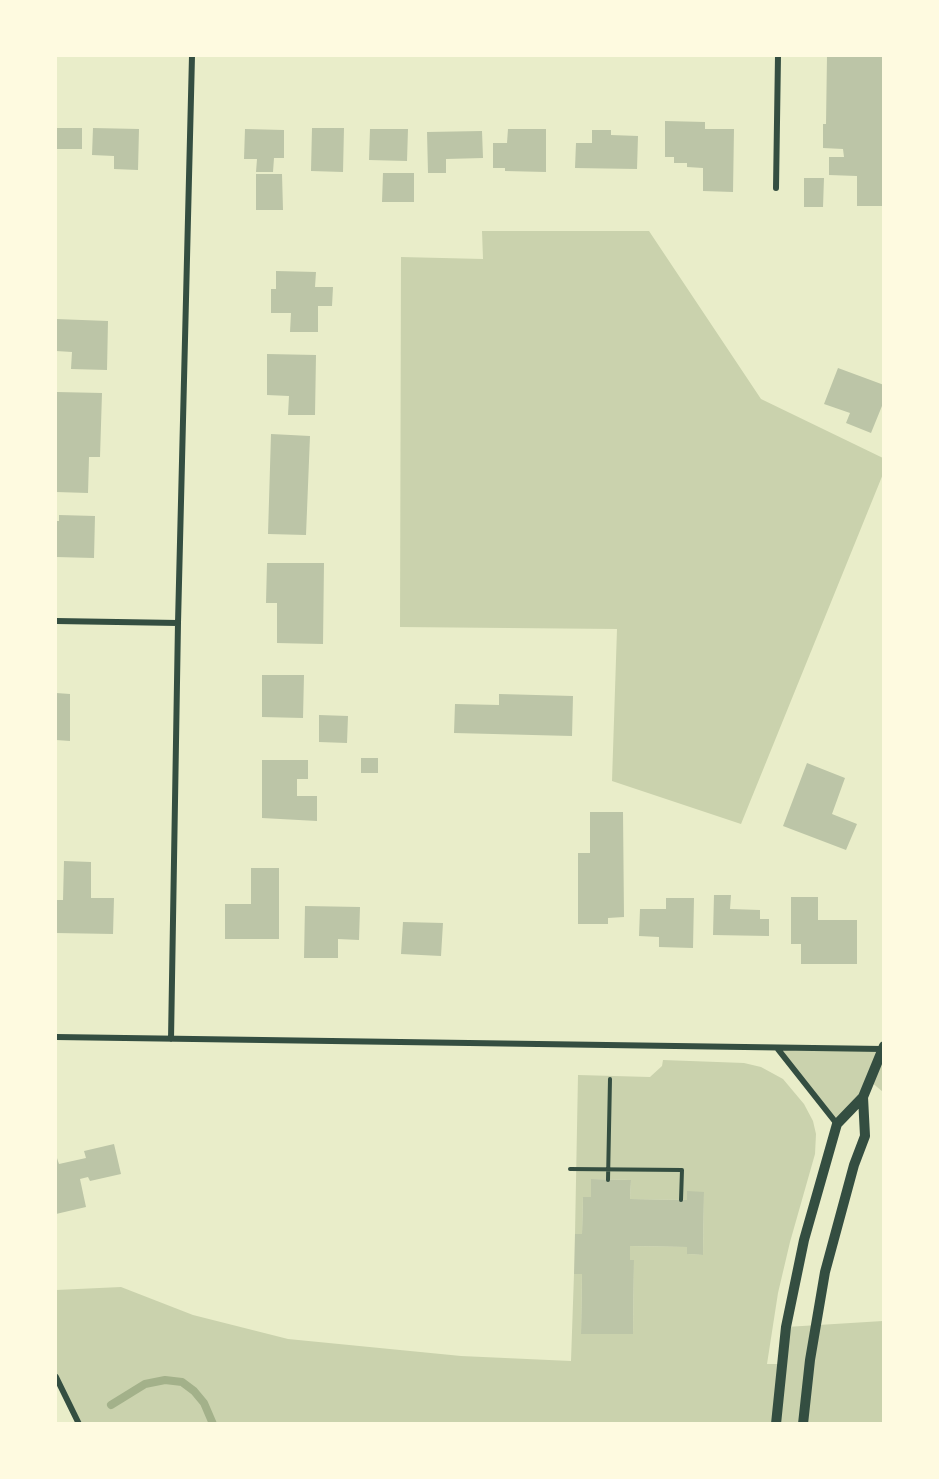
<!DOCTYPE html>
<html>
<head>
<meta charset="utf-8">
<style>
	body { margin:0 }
	#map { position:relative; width:939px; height:1479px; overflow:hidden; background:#e9edc9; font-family:"Libre Baskerville",serif }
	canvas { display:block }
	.frame { position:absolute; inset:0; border:57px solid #fefae0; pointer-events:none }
</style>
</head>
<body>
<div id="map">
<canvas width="939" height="1479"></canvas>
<div class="frame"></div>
</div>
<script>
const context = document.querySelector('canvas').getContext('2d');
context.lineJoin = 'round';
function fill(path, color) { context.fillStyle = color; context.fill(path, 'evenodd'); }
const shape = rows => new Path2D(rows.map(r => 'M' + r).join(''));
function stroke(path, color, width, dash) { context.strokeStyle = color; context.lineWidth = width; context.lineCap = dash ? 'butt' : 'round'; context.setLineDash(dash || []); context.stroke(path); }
fill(shape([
	[482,231,649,231,761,399,883,458,883,474,741,824,612,781,617,629,400,627,401,257,483,259],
	[883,1046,883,1092,870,1081,837,1124,777,1048,882,1049],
	[663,1060,744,1063,761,1067,783,1079,804,1104,813,1121,816,1134,815,1154,790,1242,778,1293,767,1364,781,1364,786,1327,883,1321,883,1423,79,1423,56,1377,56,1290,121,1287,193,1315,288,1339,461,1356,571,1361,574,1274,582,1274,581,1333,633,1334,634,1260,630,1260,630,1246,687,1247,688,1254,703,1255,704,1192,687,1192,687,1200,630,1199,631,1180,591,1179,591,1197,583,1197,582,1234,575,1234,578,1075,650,1077,662,1066]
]), '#cad2ad');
stroke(shape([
	[111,1405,145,1384,165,1380,182,1382,194,1391,204,1403,213,1424]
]), '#a3b18a', 8);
fill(shape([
	[827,56,884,56,884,206,857,206,857,176,829,175,829,157,844,157,843,149,823,148,823,124,826,124],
	[665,121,705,122,705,129,734,129,733,192,703,191,703,168,687,167,687,163,674,163,674,157,665,157],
	[56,128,82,128,82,149,56,149],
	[93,128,139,129,138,170,114,169,114,156,92,155],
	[312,128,344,128,343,172,311,171],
	[245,129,284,130,284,158,274,158,273,172,256,172,257,159,244,159],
	[370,129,408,129,407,161,369,160],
	[508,129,546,129,546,172,505,171,505,168,493,168,493,143,507,143],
	[592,130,611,130,611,135,638,136,637,169,575,168,576,143,592,143],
	[482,131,483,158,446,159,446,173,428,173,427,132],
	[383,173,414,173,414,202,382,202],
	[256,174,282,174,283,210,256,210],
	[804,178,824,178,823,207,804,207],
	[276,271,316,272,315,287,333,287,332,306,318,306,318,332,290,332,291,313,271,313,271,289,276,289],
	[56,319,108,321,107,370,71,369,72,352,56,351],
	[267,354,316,355,315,415,288,415,289,396,267,395],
	[838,368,884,385,884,401,871,433,846,423,850,413,824,404],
	[57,392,102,393,100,457,89,457,88,493,56,492],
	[271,434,310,436,306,535,268,534],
	[59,515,95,516,94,558,56,557,56,521,59,521],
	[267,563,324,563,323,644,277,643,277,603,266,603],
	[262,675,304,675,303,718,262,717],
	[56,693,70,694,70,741,56,740],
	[499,694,573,696,572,736,454,733,455,704,499,705],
	[319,715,348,716,347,743,319,742],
	[361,758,378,758,378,773,361,773],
	[262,760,308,760,308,779,297,779,297,796,317,796,317,821,262,818],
	[807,763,845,778,832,814,857,824,846,850,783,826],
	[590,812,623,812,624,917,608,918,608,924,578,924,578,853,590,853],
	[64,861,91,862,91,898,114,898,113,934,56,933,56,900,63,900],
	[251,868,279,868,279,939,225,939,225,904,251,904],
	[714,895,731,895,730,909,760,910,760,919,769,919,769,936,713,935],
	[791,897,818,897,818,920,857,920,857,964,801,964,801,944,791,944],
	[666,898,694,898,693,948,659,947,659,937,639,936,640,909,666,909],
	[305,906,360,907,359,940,338,939,338,958,304,958],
	[403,922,443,923,441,956,401,954],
	[114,1144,121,1174,90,1181,88,1177,80,1179,86,1207,56,1214,56,1155,59,1164,86,1158,84,1151],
	[591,1179,631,1180,630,1199,687,1200,687,1191,704,1192,703,1255,687,1254,687,1247,630,1246,630,1260,634,1260,633,1334,581,1334,582,1274,574,1274,575,1234,582,1234,583,1197,591,1197]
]), '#bcc5a7');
stroke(shape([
	[570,1169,682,1170,681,1200],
	[608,1180,610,1079]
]), '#344e41', 4);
stroke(shape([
	[776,188,778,56],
	[56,621,178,623],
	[56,1037,882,1049],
	[171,1039,178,623,192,56],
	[777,1048,837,1124],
	[56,1377,79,1424]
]), '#344e41', 6);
stroke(shape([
	[776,1424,786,1327,804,1240,837,1124,863,1097,884,1046],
	[803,1424,810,1360,825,1272,854,1165,865,1136,863,1097]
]), '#344e41', 10);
</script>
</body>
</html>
